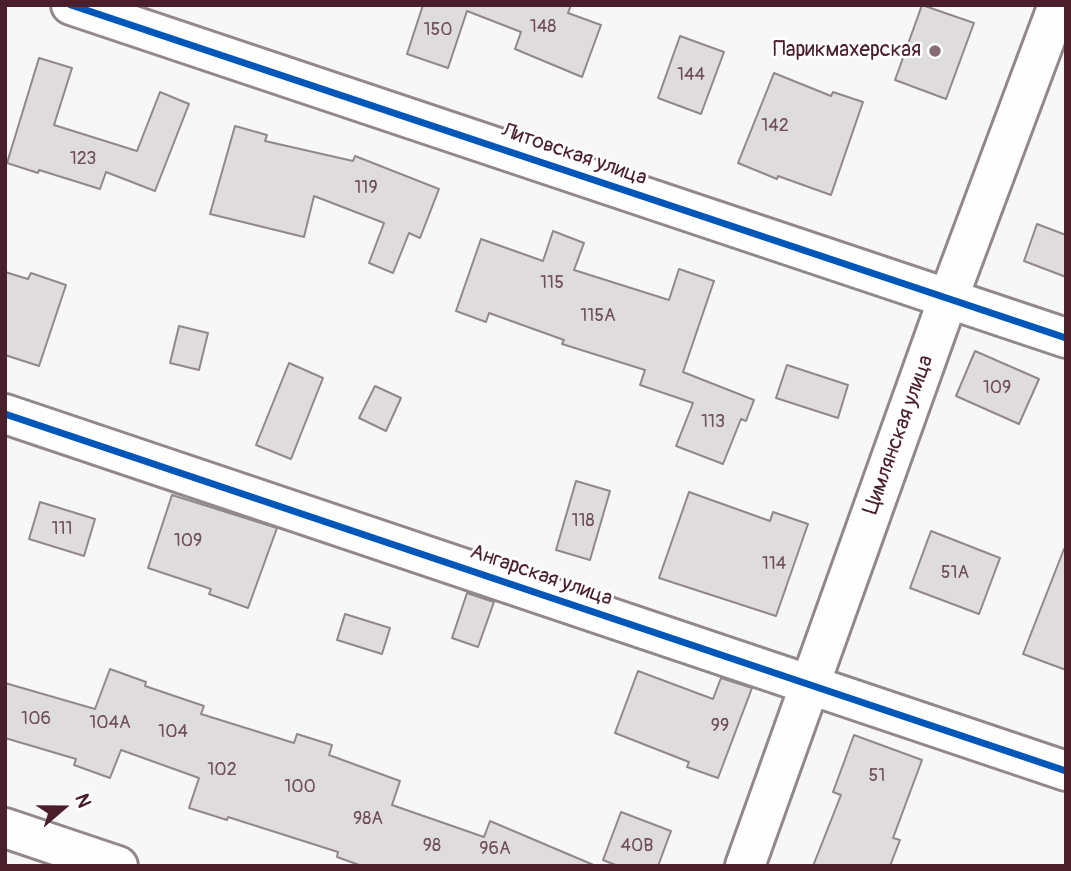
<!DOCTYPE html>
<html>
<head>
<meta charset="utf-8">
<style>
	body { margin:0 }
	#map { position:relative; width:1071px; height:871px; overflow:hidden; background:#f7f7f7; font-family:Pangolin,sans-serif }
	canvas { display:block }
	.frame { position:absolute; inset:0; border:7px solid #4a1f2b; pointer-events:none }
	.north { position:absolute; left:28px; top:773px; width:70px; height:70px; -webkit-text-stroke:5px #fff; paint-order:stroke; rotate:70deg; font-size:19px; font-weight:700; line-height:28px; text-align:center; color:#4a1f2b }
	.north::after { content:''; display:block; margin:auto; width:24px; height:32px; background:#4a1f2b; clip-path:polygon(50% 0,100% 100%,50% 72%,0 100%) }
</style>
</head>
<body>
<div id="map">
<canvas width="1071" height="871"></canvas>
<div class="frame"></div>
<div class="north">N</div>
</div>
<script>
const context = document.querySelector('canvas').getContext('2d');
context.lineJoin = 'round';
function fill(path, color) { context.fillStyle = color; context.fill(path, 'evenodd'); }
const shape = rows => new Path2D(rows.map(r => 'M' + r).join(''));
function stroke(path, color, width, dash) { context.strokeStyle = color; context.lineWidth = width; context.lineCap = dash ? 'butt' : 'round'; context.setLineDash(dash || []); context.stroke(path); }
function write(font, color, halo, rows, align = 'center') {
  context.font = font + ' Pangolin,sans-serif'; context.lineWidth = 5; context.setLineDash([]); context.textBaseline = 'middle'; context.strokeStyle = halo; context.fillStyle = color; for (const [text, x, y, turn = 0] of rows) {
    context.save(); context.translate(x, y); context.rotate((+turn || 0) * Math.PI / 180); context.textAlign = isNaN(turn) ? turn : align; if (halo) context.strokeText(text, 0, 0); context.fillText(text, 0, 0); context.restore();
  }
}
const building = shape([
	[423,5,571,5,568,13,601,25,582,77,515,49,521,32,467,11,448,68,407,54,423,5],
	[922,5,974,23,946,99,895,80,922,5],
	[680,36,724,52,701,114,658,98,680,36],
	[39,58,72,68,54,125,137,151,160,92,189,104,155,191,106,172,100,189,39,170,38,173,7,163,39,58],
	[774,73,831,96,833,92,863,102,831,195,778,176,777,179,738,163,774,73],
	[235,126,267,135,265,141,353,161,355,156,439,189,420,238,409,233,393,273,369,263,384,223,314,196,304,237,210,214,235,126],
	[1037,224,1066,235,1066,277,1024,261,1037,224],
	[553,231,584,243,574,270,669,300,679,269,714,281,683,372,754,400,746,421,741,419,723,464,676,446,693,403,640,385,645,370,562,344,564,340,489,313,486,322,456,311,481,239,543,261,553,231],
	[5,272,28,279,31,273,66,285,39,366,5,355,5,272],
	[179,326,208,333,199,370,170,363,179,326],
	[975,351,1039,379,1019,424,956,396,975,351],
	[289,363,323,378,291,459,256,445,289,363],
	[787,365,848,385,838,418,776,398,787,365],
	[375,386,401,398,386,431,359,418,375,386],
	[576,481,610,491,590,560,556,550,576,481],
	[689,492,770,521,773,512,808,524,776,616,659,578,689,492],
	[172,495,277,528,248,608,209,594,211,589,148,568,172,495],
	[40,502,95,519,84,556,29,539,40,502],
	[931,531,1000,558,979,614,910,588,931,531],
	[1064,549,1066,550,1066,670,1023,654,1064,549],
	[467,593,494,602,478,647,452,638,467,593],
	[345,614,390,628,382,654,337,640,345,614],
	[110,669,146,682,145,686,204,706,201,714,294,743,297,734,332,745,329,755,400,781,392,805,484,837,490,821,596,866,362,866,337,857,338,852,228,817,227,820,189,808,199,778,121,750,110,778,74,765,76,759,5,738,5,683,95,709,110,669],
	[638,671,713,699,721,678,752,688,718,778,687,767,689,762,615,733,638,671],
	[854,735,922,760,893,838,900,840,890,866,813,866,841,795,833,792,854,735],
	[621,812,671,831,658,866,618,866,603,860,621,812]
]);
fill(building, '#dedcdc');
stroke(building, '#90888a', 2);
const street = shape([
	[71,5,1066,338],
	[5,414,1066,771],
	[5,828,118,866],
	[745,866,948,299,1058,5]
]);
stroke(street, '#90888a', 44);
stroke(street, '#fefefe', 38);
stroke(shape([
	[71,5,1066,338],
	[5,414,1066,771]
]), '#0057b8', 7);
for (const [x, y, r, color] of [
	[935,51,7,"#876b72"]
]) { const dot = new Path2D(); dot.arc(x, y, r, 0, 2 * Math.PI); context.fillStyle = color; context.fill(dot); stroke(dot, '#fff', 2.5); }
write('18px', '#6f4e57', null, [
	["148",543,27],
	["150",438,30],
	["144",691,75],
	["142",775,126],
	["123",83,159],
	["119",366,188],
	["115",552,283],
	["115А",598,316],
	["109",997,388],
	["113",713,422],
	["118",583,521],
	["111",62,529],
	["109",188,541],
	["114",774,564],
	["51А",955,573],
	["106",36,719],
	["104А",110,723],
	["99",720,726],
	["104",173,732],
	["102",222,770],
	["51",877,776],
	["100",300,787],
	["98А",368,819],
	["98",432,846],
	["40В",637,846],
	["96А",495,849]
]);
write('21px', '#4a1f2b', '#fff', [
	["Парикмахерская",921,51]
], 'right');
write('21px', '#4a1f2b', '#fff', [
	["Литовская улица",574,155,19],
	["Цимлянская улица",899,435,-70],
	["Ангарская улица",541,576,19]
]);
</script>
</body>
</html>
